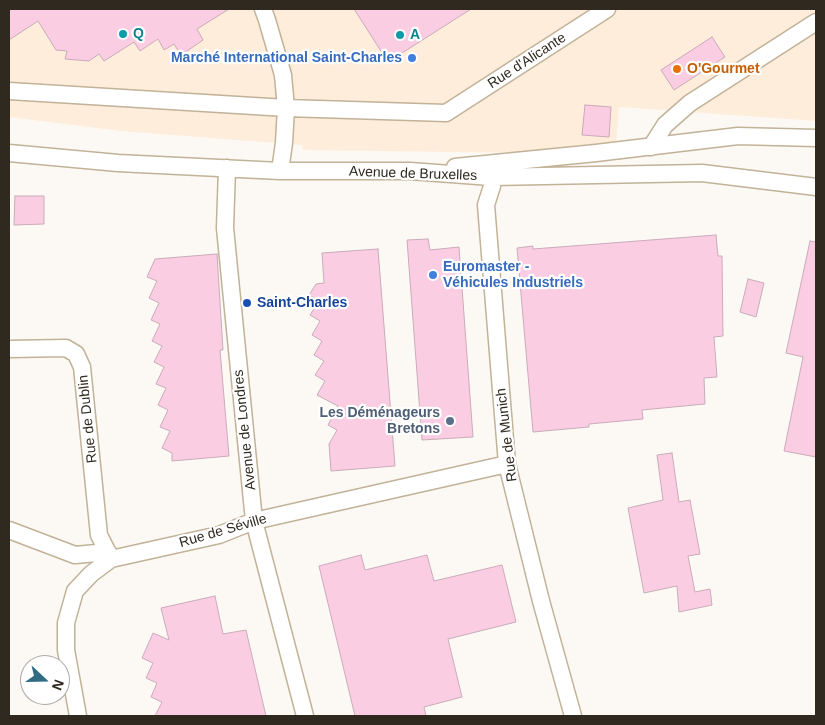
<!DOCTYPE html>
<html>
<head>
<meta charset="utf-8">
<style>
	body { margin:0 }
	#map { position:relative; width:825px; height:725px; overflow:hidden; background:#fcf9f4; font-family:Arial,sans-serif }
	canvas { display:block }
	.frame { position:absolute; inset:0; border:10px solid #2f291f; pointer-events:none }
	.north { position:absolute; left:20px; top:655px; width:50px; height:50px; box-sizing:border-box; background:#fff; border:1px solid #aca9a5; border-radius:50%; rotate:111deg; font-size:14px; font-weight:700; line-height:20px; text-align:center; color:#2f291f }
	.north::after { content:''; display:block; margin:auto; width:18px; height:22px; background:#2f6c83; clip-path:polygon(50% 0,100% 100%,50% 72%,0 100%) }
</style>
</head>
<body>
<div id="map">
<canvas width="825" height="725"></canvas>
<div class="frame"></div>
<div class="north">N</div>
</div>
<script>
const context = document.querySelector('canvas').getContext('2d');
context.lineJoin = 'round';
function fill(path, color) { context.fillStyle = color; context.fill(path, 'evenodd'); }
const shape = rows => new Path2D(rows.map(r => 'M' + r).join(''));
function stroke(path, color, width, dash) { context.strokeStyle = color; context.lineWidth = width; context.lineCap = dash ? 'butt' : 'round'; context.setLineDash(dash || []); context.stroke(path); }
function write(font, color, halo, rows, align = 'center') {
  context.font = font + ' Arial,sans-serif'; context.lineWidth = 4.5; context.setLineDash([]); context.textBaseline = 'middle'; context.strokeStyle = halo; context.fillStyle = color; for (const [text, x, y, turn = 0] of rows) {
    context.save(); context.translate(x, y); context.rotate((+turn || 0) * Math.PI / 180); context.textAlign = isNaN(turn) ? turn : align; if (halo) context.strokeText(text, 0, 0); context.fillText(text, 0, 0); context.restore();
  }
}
fill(shape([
	[9,9,816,9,816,121,619,107,616,144,531,153,303,150,302,145,121,131,9,117]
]), '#feeddb');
const building = shape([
	[9,9,229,9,197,29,203,40,181,55,174,44,164,50,158,39,140,51,134,42,104,61,99,54,89,61,65,59,67,51,56,50,38,21,9,40,9,9],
	[354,9,471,9,388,62,354,9],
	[712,37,725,57,674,90,661,70,712,37],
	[585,105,611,107,609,137,582,135,585,105],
	[15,196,44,196,44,224,14,225,15,196],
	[716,235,718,256,722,256,723,336,714,337,717,377,704,378,705,404,642,410,643,419,589,424,589,427,533,432,517,248,533,246,533,249,716,235],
	[428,239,430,250,459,247,473,437,422,440,407,240,428,239],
	[810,241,816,242,816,457,784,451,803,357,786,353,810,241],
	[378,249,395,466,331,471,329,444,337,430,328,425,338,406,317,395,325,381,315,375,324,361,314,355,322,341,312,335,320,321,310,315,319,301,309,295,316,284,324,283,322,253,378,249],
	[217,254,223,350,220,350,229,456,172,461,172,453,162,448,170,431,160,427,168,410,158,405,166,388,156,384,164,367,154,362,162,346,152,341,160,324,151,320,159,303,149,298,157,281,147,277,155,259,217,254],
	[748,279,764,283,756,317,740,312,748,279],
	[672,453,679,502,690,500,700,554,688,556,695,592,710,589,712,605,679,612,677,586,644,593,628,508,663,500,657,455,672,453],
	[361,555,365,570,427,555,434,581,502,565,516,622,448,639,462,697,424,707,426,716,355,716,319,566,361,555],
	[215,596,223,634,246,630,266,716,155,716,162,702,151,697,157,683,146,678,153,663,142,658,153,633,169,640,161,608,215,596]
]);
fill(building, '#fbcde3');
stroke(building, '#c9abb9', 1);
const street = shape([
	[263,9,267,20,283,75,286,108,284,143,280,171],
	[9,91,286,108,446,113,607,9],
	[651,147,665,125,690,103,816,22],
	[9,153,118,163,280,171,410,171,491,177,702,173,816,187],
	[455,167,596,153,738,136,816,138],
	[227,168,225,228,254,521,305,716],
	[491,177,492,186,486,205,507,464,541,601,573,716],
	[9,349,66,348,76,354,82,367,99,535,111,559],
	[9,530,75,555,108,552],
	[78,716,66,650,66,623,75,591,91,574,111,559,219,535,254,521,507,464]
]);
stroke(street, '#c1b298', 19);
stroke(street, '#fff', 16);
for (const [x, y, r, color] of [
	[123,34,5,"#0f9aa8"],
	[400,35,5,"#0f9aa8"],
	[412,58,5,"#3f7fe0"],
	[677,69,5,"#e8710a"],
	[433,275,5,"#3f7fe0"],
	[247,303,5,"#1a4fb4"],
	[450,421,5,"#5c6f8a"]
]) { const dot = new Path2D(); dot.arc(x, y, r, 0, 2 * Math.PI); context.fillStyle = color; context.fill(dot); stroke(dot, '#fff', 2); }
write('bold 14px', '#0d838f', '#fff', [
	["Q",133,34],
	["A",410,35]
], 'left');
write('bold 14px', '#366cbe', '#fff', [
	["Marché International Saint-Charles",402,58],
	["Euromaster -",443,267,"left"],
	["Véhicules Industriels",443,283,"left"]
], 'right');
write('14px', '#2f291f', '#fff', [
	["Rue d'Alicante",527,61,-33],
	["Avenue de Bruxelles",413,174,2],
	["Rue de Dublin",88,419,-96],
	["Avenue de Londres",245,430,-96],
	["Rue de Munich",507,435,-97],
	["Rue de Séville",223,531,-16]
]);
write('bold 14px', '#c56008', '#fff', [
	["O'Gourmet",687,69]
], 'left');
write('bold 14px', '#164399', '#fff', [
	["Saint-Charles",257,303]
], 'left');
write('bold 14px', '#4e5e75', '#fff', [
	["Les Déménageurs",440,413],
	["Bretons",440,429]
], 'right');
</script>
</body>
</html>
